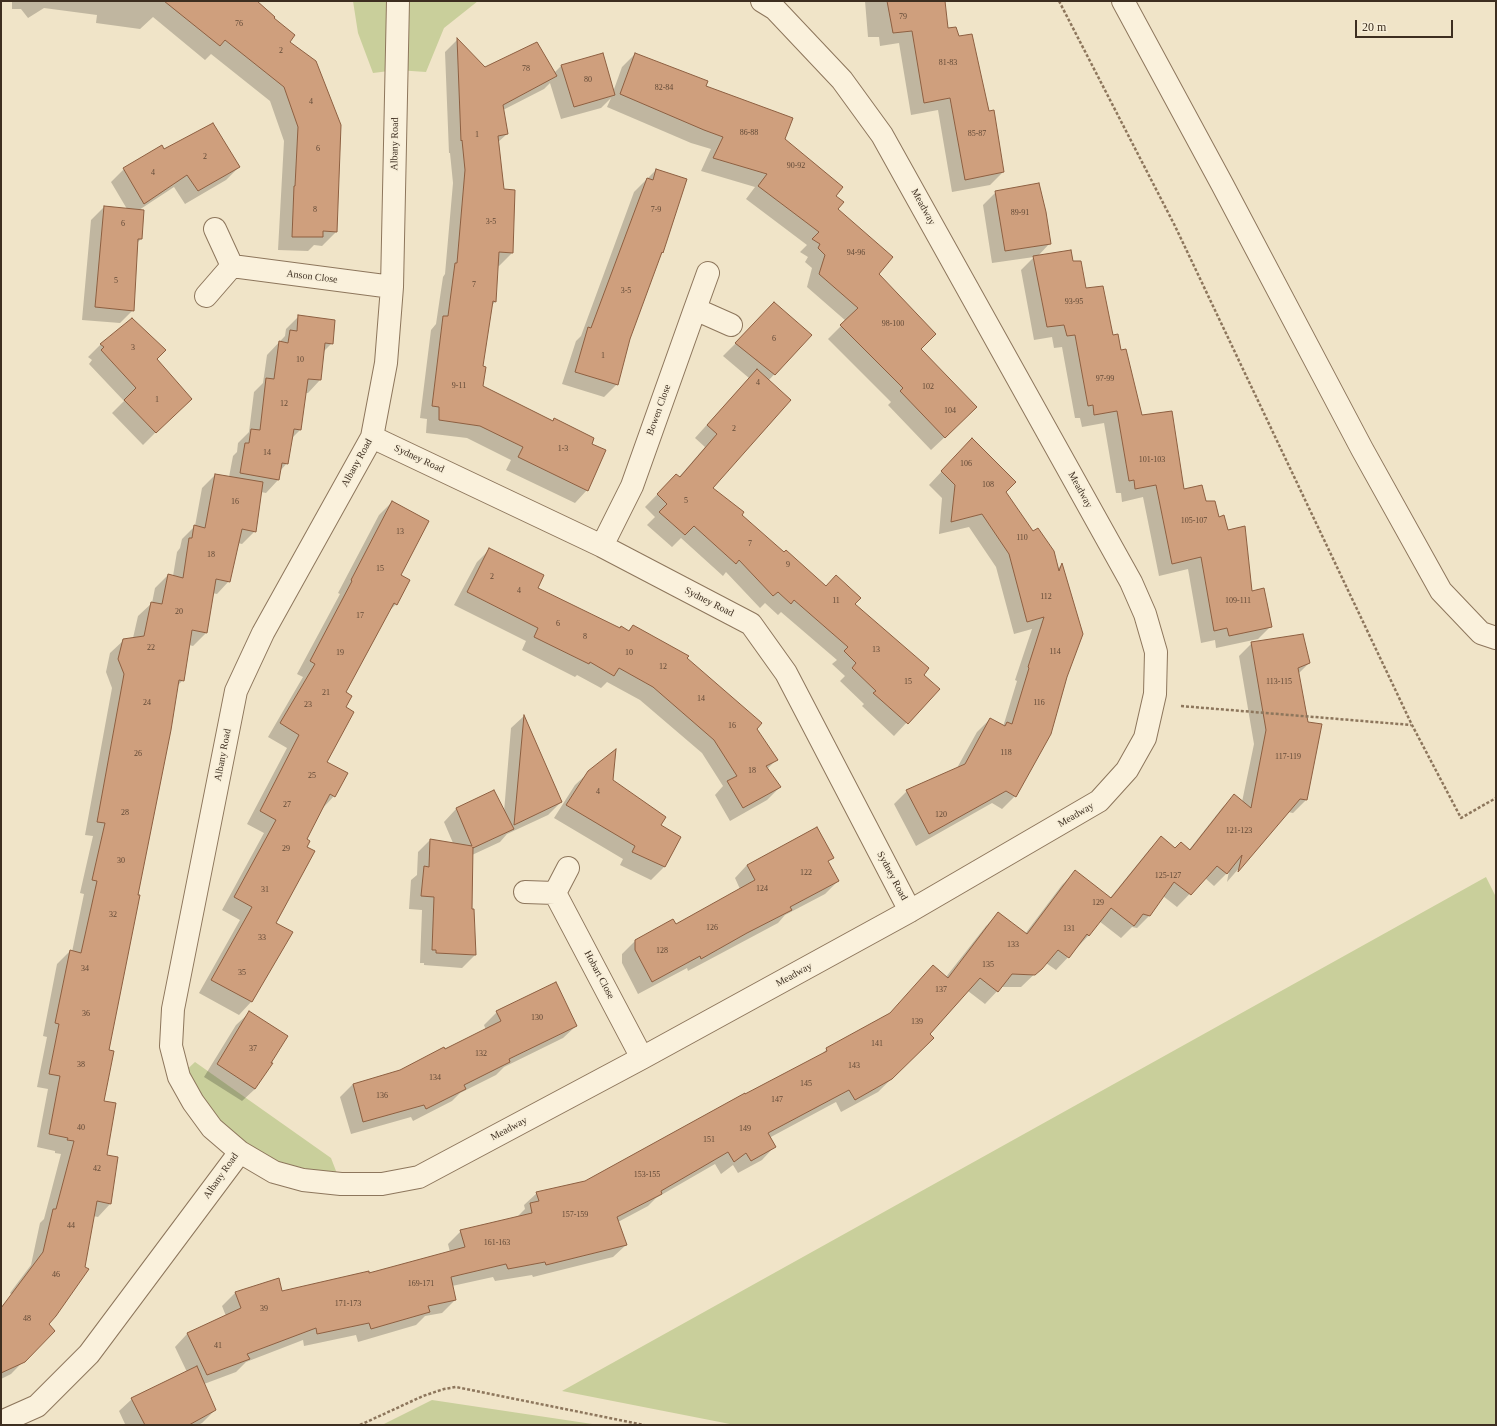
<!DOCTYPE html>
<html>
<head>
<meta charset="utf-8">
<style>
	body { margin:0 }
	#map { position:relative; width:1497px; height:1426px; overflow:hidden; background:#f0e4c8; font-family:Georgia,serif }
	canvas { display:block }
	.frame { position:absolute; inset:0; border:2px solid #3d2e20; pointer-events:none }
	.scale { position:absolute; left:1355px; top:20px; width:98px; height:18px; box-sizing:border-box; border:2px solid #3d2e20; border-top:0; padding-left:5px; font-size:12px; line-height:14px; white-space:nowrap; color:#3d2e20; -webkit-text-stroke:3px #f7eed8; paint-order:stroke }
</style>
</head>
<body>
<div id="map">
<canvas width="1497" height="1426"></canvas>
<div class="frame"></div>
<div class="scale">20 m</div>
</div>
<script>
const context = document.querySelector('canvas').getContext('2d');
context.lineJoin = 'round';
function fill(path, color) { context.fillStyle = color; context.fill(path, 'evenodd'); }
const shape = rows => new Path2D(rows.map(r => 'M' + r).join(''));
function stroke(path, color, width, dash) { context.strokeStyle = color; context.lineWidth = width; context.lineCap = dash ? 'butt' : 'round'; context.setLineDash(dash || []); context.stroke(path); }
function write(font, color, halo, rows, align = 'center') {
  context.font = font + ' Georgia,serif'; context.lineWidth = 3; context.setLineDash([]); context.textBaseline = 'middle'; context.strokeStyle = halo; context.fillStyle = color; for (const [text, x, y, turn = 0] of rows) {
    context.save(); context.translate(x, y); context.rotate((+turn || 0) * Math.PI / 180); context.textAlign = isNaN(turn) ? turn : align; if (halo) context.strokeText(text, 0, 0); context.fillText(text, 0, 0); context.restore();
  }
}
fill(shape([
	[353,1,478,1,444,28,426,72,397,70,373,73,358,33],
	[1486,877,1496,897,1496,1425,735,1425,562,1391],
	[195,1062,331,1158,341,1184,240,1152,179,1077],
	[432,1400,599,1425,382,1425]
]), '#c9cf9b');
fill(shape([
	[12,1,239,1,289,42,336,232,322,246,314,245,308,251,278,250,284,141,270,101,211,54,205,60,153,17,140,29,96,23,97,15,44,8,28,18,21,9,12,9],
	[865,1,944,1,947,29,988,112,1003,172,990,185,952,192,938,110,911,115,899,43,880,46,879,37,868,37],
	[457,40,485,69,554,73,561,66,613,92,622,67,635,54,705,86,783,139,834,196,837,209,878,274,920,349,963,420,931,450,888,405,891,402,828,339,846,321,807,287,812,268,805,262,808,257,800,252,807,245,746,199,755,187,701,171,711,149,691,143,607,107,611,98,601,108,561,119,550,83,544,89,503,110,507,134,497,143,512,253,499,266,497,265,495,302,491,306,482,367,482,387,553,421,554,420,591,444,587,490,575,503,506,470,511,460,467,438,426,433,427,419,420,418,431,330,436,324,443,277,445,274,453,183,450,153,449,153,445,52],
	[164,150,239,167,226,180,185,204,174,187,139,210,141,239,137,243,133,310,120,323,82,320,91,220,104,207,127,209,111,182,124,169],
	[656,170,629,339,617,384,604,397,562,384,576,341,581,336,634,192],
	[996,192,1050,243,1037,257,1072,263,1085,289,1121,351,1141,416,1183,490,1205,502,1218,518,1251,592,1271,626,1258,639,1216,648,1215,640,1201,643,1188,569,1159,576,1143,497,1122,502,1121,493,1116,493,1104,423,1082,427,1080,418,1075,418,1062,347,1054,348,1052,337,1034,340,1021,270,1034,257,992,263,983,205],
	[299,316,332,343,323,352,320,380,308,393,305,393,300,430,291,439,287,463,280,471,278,480,266,493,261,492,255,531,242,544,238,543,229,581,217,594,212,593,206,633,193,646,189,645,183,680,177,686,108,1051,103,1101,106,1156,110,1204,98,1217,93,1216,47,1323,53,1331,11,1374,1,1379,1,1310,15,1298,10,1293,31,1265,40,1223,44,1219,61,1154,55,1153,55,1151,37,1147,48,1089,37,1087,47,1037,43,1036,57,964,70,951,72,952,84,894,80,893,93,836,85,835,112,688,106,672,110,653,124,640,133,638,138,616,152,603,155,588,168,575,173,576,177,552,180,548,182,539,195,526,202,488,215,475,229,477,233,456,237,452,238,443,249,432,254,392,263,383,267,355,285,336,286,329],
	[762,317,811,335,768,381,711,488,784,553,826,587,854,604,922,675,938,689,894,736,862,706,864,704,840,681,845,676,832,664,837,660,781,612,778,615,765,603,760,608,726,572,723,576,681,538,672,547,647,525,655,517,645,507,676,475,679,477,705,447,695,438,749,378,723,356],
	[101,344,155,359,177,411,143,445,112,413,124,401,89,364,92,360,88,357],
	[972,439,1005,492,1058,569,1061,565,1015,796,1002,809,992,803,916,846,894,804,907,791,957,768,977,732,990,719,1003,727,1017,681,1015,680,1032,629,1014,634,996,567,969,527,939,534,942,498,929,485],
	[392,502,399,576,396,604,389,611,345,692,344,707,325,762,334,796,321,810,305,840,274,923,251,1002,239,1015,199,993,240,920,222,910,264,833,247,824,287,748,268,737,303,677,297,674,340,594,338,593,379,515],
	[489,550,536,588,619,629,628,631,633,626,686,659,755,729,776,760,767,769,780,787,767,800,730,821,715,795,723,786,702,753,640,700,607,682,601,688,577,675,575,677,522,650,526,641,454,605,477,562],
	[1252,643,1309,663,1298,674,1306,800,1293,813,1288,812,1227,882,1229,871,1214,886,1205,878,1177,907,1163,896,1150,915,1137,928,1132,927,1121,938,1099,921,1089,935,1056,970,1046,963,1021,987,1001,987,985,1004,968,991,929,1035,933,1038,878,1092,841,1112,836,1102,769,1138,774,1147,762,1160,738,1173,733,1165,721,1174,715,1164,656,1198,648,1206,618,1222,626,1245,613,1257,533,1277,532,1275,495,1281,493,1277,452,1286,455,1300,442,1313,425,1316,416,1325,358,1342,356,1335,304,1346,303,1340,246,1362,236,1372,204,1384,215,1410,202,1423,198,1425,124,1425,125,1424,119,1411,132,1399,187,1372,175,1347,187,1334,226,1316,222,1306,235,1293,282,1292,368,1274,450,1252,448,1244,461,1231,517,1217,525,1209,524,1205,537,1193,586,1182,820,1056,827,1049,888,1016,946,977,986,926,999,913,1025,934,1062,885,1075,872,1110,898,1149,850,1161,837,1175,849,1189,850,1222,808,1235,795,1242,802,1254,744,1239,656],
	[524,716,561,802,548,815,507,834,500,842,472,855,471,910,473,910,475,955,462,968,424,965,424,963,420,963,422,910,409,909,411,880,417,875,418,852,430,840,453,843,444,822,456,809,494,792,504,812,511,728],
	[589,772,612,780,660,825,680,838,664,867,651,880,620,865,623,859,554,818,575,785],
	[832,857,827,862,838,881,825,894,785,915,778,923,688,971,687,968,638,994,622,963,622,954,635,941,676,926,740,889,735,878,747,865],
	[497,1012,576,1026,563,1038,504,1067,496,1075,460,1093,452,1101,413,1121,411,1117,351,1134,340,1097,353,1084,400,1071,486,1030,484,1025],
	[249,1013,270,1063,255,1089,242,1101,204,1077,236,1025]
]), '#0003');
const building = shape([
	[164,1,257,1,275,17,274,18,295,35,290,42,316,61,341,125,337,232,323,231,323,237,292,237,294,186,295,186,298,127,284,87,225,40,220,46,164,1],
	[887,1,945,1,948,28,956,27,959,36,972,34,989,111,994,110,1004,172,965,180,950,98,924,103,912,31,893,33,887,1],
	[457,38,485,67,537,42,557,76,503,105,508,134,498,136,504,189,515,190,513,253,499,252,496,302,493,301,483,366,486,367,483,386,553,421,554,418,594,438,592,444,606,450,588,491,518,457,523,447,480,426,439,420,439,407,432,406,443,316,448,316,455,263,457,263,465,170,462,140,461,141,457,38],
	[603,53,615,95,574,107,561,65,603,53],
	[635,53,708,81,706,86,793,118,785,139,843,187,836,196,844,202,838,209,893,257,879,274,936,334,921,349,977,407,945,438,900,391,903,388,840,325,858,308,819,274,825,255,818,248,820,244,812,239,819,232,758,186,767,174,713,158,723,137,704,130,620,94,635,53],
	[213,123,240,167,198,191,187,175,144,204,123,168,162,145,164,149,213,123],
	[656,169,687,179,663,253,662,252,630,339,618,385,575,372,588,327,591,328,647,178,653,180,656,169],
	[1039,183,1046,212,1051,244,1005,251,995,191,1039,183],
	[104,206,144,210,142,239,138,239,134,311,95,307,104,206],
	[1071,250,1073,261,1081,261,1086,288,1103,286,1113,335,1118,334,1121,350,1126,349,1142,415,1172,411,1184,489,1202,485,1206,501,1215,501,1219,517,1224,515,1228,530,1245,526,1252,591,1264,588,1272,627,1229,636,1227,628,1214,631,1201,557,1172,564,1156,485,1135,489,1134,480,1129,481,1117,411,1094,415,1093,405,1088,406,1075,335,1067,336,1064,325,1047,327,1033,256,1071,250],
	[774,302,812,335,775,375,735,343,774,302],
	[298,315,335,320,333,344,325,343,321,380,308,379,301,430,294,429,288,464,282,463,279,480,240,473,245,443,249,443,251,429,260,430,266,378,274,379,279,341,288,343,290,330,297,331,298,315],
	[132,318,166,350,157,359,192,399,156,433,124,400,136,388,101,350,104,347,100,344,132,318],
	[757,369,791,400,713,488,744,512,742,515,784,552,786,550,826,586,836,575,861,598,855,604,929,668,924,675,940,689,908,724,873,693,876,691,852,668,856,663,844,651,848,647,794,600,791,604,778,592,773,596,739,560,736,564,694,526,685,535,659,512,667,504,657,494,676,474,680,477,717,434,707,425,757,369],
	[972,438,1016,482,1006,492,1033,531,1038,528,1054,551,1059,571,1062,563,1083,634,1067,677,1051,734,1016,797,1006,791,929,834,906,790,965,764,990,718,1005,726,1007,722,1012,724,1029,668,1028,667,1044,617,1027,622,1009,554,982,514,951,522,955,485,941,471,972,438],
	[215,474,263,482,256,532,242,529,230,582,216,579,207,633,192,630,184,681,179,680,171,730,138,895,140,895,109,1050,114,1051,104,1101,116,1103,107,1155,118,1157,111,1204,97,1201,85,1267,89,1269,56,1316,49,1324,55,1331,25,1362,1,1373,1,1308,43,1252,53,1209,56,1209,74,1141,67,1140,68,1138,49,1134,60,1076,49,1074,59,1024,55,1023,70,950,81,953,97,881,92,880,105,823,97,822,124,674,118,659,123,639,144,636,151,602,162,604,168,574,183,578,189,538,192,538,194,525,205,528,215,474],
	[392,501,429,521,401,575,410,580,397,605,394,603,346,692,352,696,346,707,354,712,327,762,348,773,335,797,330,794,307,839,310,841,307,847,315,851,276,923,293,932,252,1002,211,980,252,907,234,897,276,820,260,811,299,735,280,723,315,664,310,661,352,581,351,580,392,501],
	[489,548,544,575,538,588,620,628,621,626,629,631,633,625,689,656,687,658,762,723,757,729,778,760,766,766,781,787,743,808,727,781,737,776,714,740,653,687,619,668,614,676,590,662,589,664,534,637,538,628,467,592,489,548],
	[1303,634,1310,663,1298,668,1308,722,1322,724,1307,800,1300,799,1238,872,1242,855,1227,874,1217,866,1191,895,1174,882,1150,916,1143,914,1134,926,1111,908,1089,936,1087,934,1069,958,1058,950,1042,969,1035,975,1012,974,998,992,980,978,930,1034,934,1038,892,1079,855,1100,849,1090,768,1133,776,1147,751,1161,746,1153,734,1162,728,1152,661,1191,662,1194,617,1217,627,1245,546,1265,545,1262,508,1269,506,1264,451,1277,456,1300,428,1306,430,1312,371,1329,369,1323,317,1334,316,1328,247,1354,250,1359,207,1375,187,1333,241,1308,235,1292,279,1278,282,1291,369,1271,369,1273,465,1247,460,1230,532,1213,530,1203,539,1201,536,1192,585,1181,745,1093,745,1094,827,1051,826,1048,890,1013,933,965,948,978,998,912,1027,934,1075,870,1111,898,1161,836,1175,848,1181,842,1190,850,1234,794,1251,808,1266,730,1251,642,1303,634],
	[524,715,562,802,514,825,524,715],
	[616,749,613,780,666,817,661,825,681,837,665,867,632,852,635,846,566,805,588,771,616,749],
	[494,790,514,829,473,848,473,847,472,909,474,909,476,955,436,953,436,950,432,950,434,897,421,896,424,866,429,867,430,839,472,846,456,808,494,790],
	[817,827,834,858,828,861,839,881,790,907,792,910,747,933,701,959,700,956,652,982,635,950,635,940,673,919,676,924,755,880,747,865,817,827],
	[556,982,577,1026,509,1059,510,1062,464,1085,466,1089,426,1109,424,1105,363,1122,353,1084,400,1070,444,1047,445,1049,501,1021,496,1011,556,982],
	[249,1011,288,1036,271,1063,273,1063,255,1089,217,1064,249,1011],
	[197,1366,216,1410,189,1425,145,1425,131,1398,197,1366]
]);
fill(building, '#cf9f7d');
stroke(building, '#8d5f41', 1);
const minor = shape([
	[398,1,392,287,386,363,372,437,263,633,236,691,173,1009,171,1046,179,1077,193,1102,212,1128,240,1152,274,1172,303,1180,341,1184,382,1184,419,1177,642,1058,910,911,1099,801,1127,770,1145,738,1155,694,1156,652,1145,614,1131,582,882,135,842,80,775,9,762,1],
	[1123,1,1222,184,1362,449,1441,591,1481,633,1496,638],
	[215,229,232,266,392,287],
	[206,296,232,266],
	[695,309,708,273],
	[372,437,602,546,751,624,786,673,910,911],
	[602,546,632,486,695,309,731,325],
	[525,892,555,893,568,868],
	[555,893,642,1058],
	[1,1422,37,1406,89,1354,240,1152]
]);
stroke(minor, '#8d765c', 24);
stroke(shape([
	[1059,1,1175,226,1412,725,1461,818,1496,798],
	[1181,706,1411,725],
	[360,1425,423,1396,444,1389,456,1387,644,1425]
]), '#8d765c', 2.5, [3, 2]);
stroke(minor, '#faf1dc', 22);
write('8px', '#624a37', null, [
	["79",903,17],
	["76",239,24],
	["2",281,51],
	["81-83",948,63],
	["78",526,69],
	["80",588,80],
	["82-84",664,88],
	["4",311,102],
	["86-88",749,133],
	["85-87",977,134],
	["1",477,135],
	["6",318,149],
	["2",205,157],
	["90-92",796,166],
	["4",153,173],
	["8",315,210],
	["7-9",656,210],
	["89-91",1020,213],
	["3-5",491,222],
	["6",123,224],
	["94-96",856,253],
	["5",116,281],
	["7",474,285],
	["3-5",626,291],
	["93-95",1074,302],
	["98-100",893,324],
	["6",774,339],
	["3",133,348],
	["1",603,356],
	["10",300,360],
	["97-99",1105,379],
	["4",758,383],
	["9-11",459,386],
	["102",928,387],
	["1",157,400],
	["12",284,404],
	["104",950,411],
	["2",734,429],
	["1-3",563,449],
	["14",267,453],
	["101-103",1152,460],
	["106",966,464],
	["108",988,485],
	["5",686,501],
	["16",235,502],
	["105-107",1194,521],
	["13",400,532],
	["110",1022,538],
	["7",750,544],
	["18",211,555],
	["9",788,565],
	["15",380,569],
	["2",492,577],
	["4",519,591],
	["112",1046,597],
	["11",836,601],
	["109-111",1238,601],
	["20",179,612],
	["17",360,616],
	["6",558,624],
	["8",585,637],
	["22",151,648],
	["13",876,650],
	["114",1055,652],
	["19",340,653],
	["10",629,653],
	["12",663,667],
	["15",908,682],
	["113-115",1279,682],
	["21",326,693],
	["14",701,699],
	["24",147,703],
	["116",1039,703],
	["23",308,705],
	["16",732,726],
	["118",1006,753],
	["26",138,754],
	["117-119",1288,757],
	["18",752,771],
	["25",312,776],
	["4",598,792],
	["27",287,805],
	["28",125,813],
	["120",941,815],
	["121-123",1239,831],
	["29",286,849],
	["30",121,861],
	["122",806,873],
	["125-127",1168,876],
	["124",762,889],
	["31",265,890],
	["129",1098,903],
	["32",113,915],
	["126",712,928],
	["131",1069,929],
	["33",262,938],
	["133",1013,945],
	["128",662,951],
	["135",988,965],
	["34",85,969],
	["35",242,973],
	["137",941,990],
	["36",86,1014],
	["130",537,1018],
	["139",917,1022],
	["141",877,1044],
	["37",253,1049],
	["132",481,1054],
	["38",81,1065],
	["143",854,1066],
	["134",435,1078],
	["145",806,1084],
	["136",382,1096],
	["147",777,1100],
	["40",81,1128],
	["149",745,1129],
	["151",709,1140],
	["42",97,1169],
	["153-155",647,1175],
	["157-159",575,1215],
	["44",71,1226],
	["161-163",497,1243],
	["46",56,1275],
	["169-171",421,1284],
	["171-173",348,1304],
	["39",264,1309],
	["48",27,1319],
	["41",218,1346]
]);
write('10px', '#3d2e20', '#f7eed8', [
	["Albany Road",395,144,-89],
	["Meadway",923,207,61],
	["Anson Close",312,277,7],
	["Bowen Close",659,410,-70],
	["Sydney Road",419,459,25],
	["Albany Road",357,463,-61],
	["Meadway",1080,490,61],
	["Sydney Road",709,602,27],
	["Albany Road",223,755,-79],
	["Meadway",1076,815,-30],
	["Sydney Road",892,876,62],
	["Hobart Close",599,975,62],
	["Meadway",794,975,-29],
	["Meadway",509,1129,-28],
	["Albany Road",221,1176,-55]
]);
</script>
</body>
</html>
